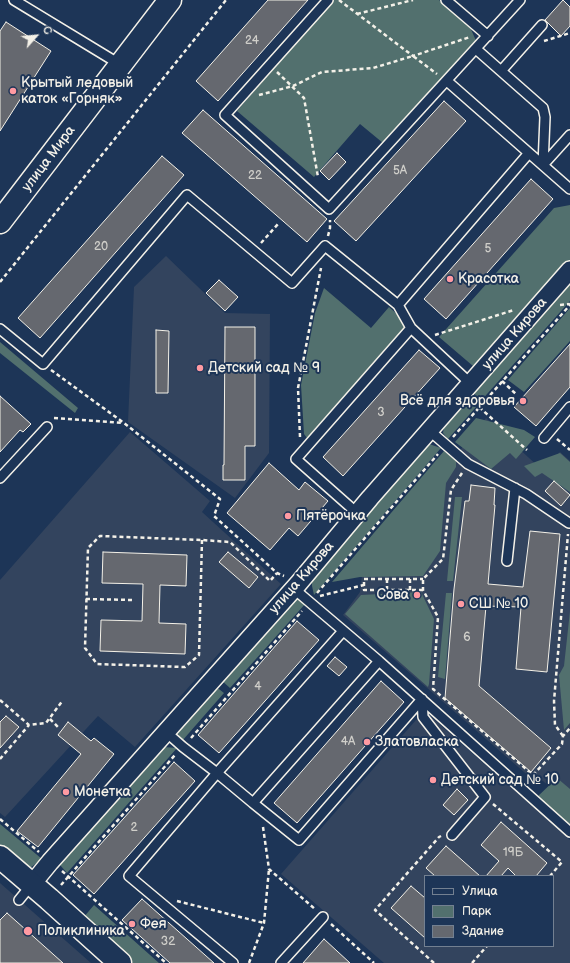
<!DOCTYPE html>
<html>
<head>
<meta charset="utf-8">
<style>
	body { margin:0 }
	#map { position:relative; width:570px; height:963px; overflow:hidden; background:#1d3557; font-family:"Balsamiq Sans",sans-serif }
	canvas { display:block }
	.legend { position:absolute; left:424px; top:875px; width:130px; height:72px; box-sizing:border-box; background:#1d3557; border:1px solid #738091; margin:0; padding:5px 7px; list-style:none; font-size:12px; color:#f4f1e8 }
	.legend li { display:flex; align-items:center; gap:8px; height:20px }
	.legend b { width:20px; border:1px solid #738091 }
	.north { position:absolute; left:16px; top:16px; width:40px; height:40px; -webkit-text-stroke:3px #1d3557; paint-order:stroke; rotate:63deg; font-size:11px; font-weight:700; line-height:16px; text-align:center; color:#f4f1e8 }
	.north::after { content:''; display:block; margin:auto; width:14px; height:18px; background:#f4f1e8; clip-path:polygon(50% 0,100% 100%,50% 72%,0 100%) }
</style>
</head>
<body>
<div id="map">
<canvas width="570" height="963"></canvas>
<ul class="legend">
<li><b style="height:5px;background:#1d3557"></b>Улица</li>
<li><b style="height:11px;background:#52706e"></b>Парк</li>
<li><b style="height:11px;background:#65686f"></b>Здание</li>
</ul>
<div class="north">С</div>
</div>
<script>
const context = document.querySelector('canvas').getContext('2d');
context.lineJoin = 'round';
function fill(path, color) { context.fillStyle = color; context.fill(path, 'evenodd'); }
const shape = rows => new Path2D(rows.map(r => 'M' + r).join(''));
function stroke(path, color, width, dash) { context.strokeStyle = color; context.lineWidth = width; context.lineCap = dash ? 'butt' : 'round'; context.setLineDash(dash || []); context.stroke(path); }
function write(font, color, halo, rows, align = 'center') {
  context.font = font + ' "Balsamiq Sans",sans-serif'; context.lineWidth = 4; context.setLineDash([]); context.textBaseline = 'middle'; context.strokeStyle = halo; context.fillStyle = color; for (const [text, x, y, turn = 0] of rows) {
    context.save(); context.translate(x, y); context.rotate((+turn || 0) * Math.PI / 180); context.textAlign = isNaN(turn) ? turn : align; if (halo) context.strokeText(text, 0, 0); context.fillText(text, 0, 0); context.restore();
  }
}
fill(shape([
	[166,256,225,313,270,314,269,453,235,498,128,422,134,287],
	[486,418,542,470,560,452,570,461,570,806,543,781,532,779,343,615,360,592,362,576,356,570,457,454],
	[130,432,210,501,202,512,281,584,135,747,98,716,5,817,0,813,0,580],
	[428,714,570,840,570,963,384,963,281,874,416,720],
	[425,876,553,876,553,946,425,946],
	[0,883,91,963,0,963]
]), '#33445e');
fill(shape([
	[333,0,439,0,470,27,477,43,383,143,360,124,314,177,237,111],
	[570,205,570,261,473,366,439,337,554,208],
	[570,284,570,301,479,403,474,392],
	[324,288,371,328,389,307,408,324,311,436,307,438,304,434,301,385,315,313],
	[570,308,570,341,524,392,508,380],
	[0,342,78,408,75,413,0,353],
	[471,396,476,407,448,439,443,433,444,427],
	[476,418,524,430,535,437,516,459,510,453,491,469,455,442],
	[429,444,441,448,314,595,312,586,312,579,316,572],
	[444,451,456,461,456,467,446,483,440,551,423,576,360,577,332,582],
	[560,453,570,462,570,492,542,473,535,477,524,466],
	[455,497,462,497,453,581,447,581],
	[421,592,434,619,429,684,428,687,345,614,361,595],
	[446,593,452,593,445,679,438,677],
	[298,599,306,603,230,688,221,680,290,601],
	[570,611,570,723,564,730,559,675,564,666],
	[215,686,224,693,182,741,178,734,181,724],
	[163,747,177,748,67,873,60,865,158,751],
	[557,778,570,789,570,828,536,798],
	[0,824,42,859,30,868,22,866,0,847],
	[94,905,159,963,133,963,83,918]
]), '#52706e');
const building = shape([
	[268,0,308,0,218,101,196,81,268,0],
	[563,0,570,7,570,26,561,36,545,20,563,0],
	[6,22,51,51,0,131,0,31,6,22],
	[444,101,466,121,356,241,334,221,444,101],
	[203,110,327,219,307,242,182,133,203,110],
	[337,153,346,162,329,180,320,171,337,153],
	[162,156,184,175,40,338,18,318,162,156],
	[531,179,553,199,446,319,424,299,531,179],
	[219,280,238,297,225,311,206,293,219,280],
	[225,327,255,327,255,446,245,446,245,480,223,480,223,465,224,465,225,327],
	[156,330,169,331,168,393,156,393,156,330],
	[570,344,570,387,536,426,514,407,570,344],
	[419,350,440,368,343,476,323,457,419,350],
	[0,396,31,424,23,432,20,430,0,452,0,396],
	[269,463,299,490,305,482,328,501,298,536,289,528,270,550,227,513,269,463],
	[554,481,570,495,561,506,545,491,554,481],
	[471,485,495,488,494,505,495,505,488,584,523,587,530,531,560,534,547,672,516,669,521,607,486,606,479,686,551,748,531,772,445,698,454,589,465,501,469,501,471,485],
	[103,552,187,555,186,586,160,585,159,623,186,624,185,654,100,651,101,620,142,621,143,584,102,583,103,552],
	[228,552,258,577,249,588,219,562,228,552],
	[297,621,319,640,219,753,198,735,297,621],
	[335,657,347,667,339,676,327,666,335,657],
	[381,681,404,702,297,823,274,803,381,681],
	[6,716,19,727,0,748,0,722,6,716],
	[68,722,91,741,94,738,114,754,38,847,17,831,81,754,58,735,68,722],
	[174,762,195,781,94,894,73,875,174,762],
	[457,789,468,800,454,815,443,805,457,789],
	[501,822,547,863,536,876,516,876,508,868,501,876,486,876,499,861,481,845,501,822],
	[446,846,480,876,435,876,426,868,446,846],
	[411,886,425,898,425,938,391,908,411,886],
	[142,899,214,963,170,963,122,920,142,899],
	[7,913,63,963,0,963,0,920,7,913],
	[324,939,350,963,303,963,324,939]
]);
fill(building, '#65686f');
stroke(building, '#f4f1e8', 1);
const service = shape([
	[14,0,121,65],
	[328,0,225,115,329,209,520,0],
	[446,0,488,36],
	[476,49,543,108,545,117,543,165],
	[501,71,542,25],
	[447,81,570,189],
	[543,165,570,135],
	[0,329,43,364,187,195,292,283,325,246,398,305],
	[471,384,411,328,398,305,529,153],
	[430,431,468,464,526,494,569,523],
	[544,438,570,407],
	[0,478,47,427],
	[357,513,296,459,411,328],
	[507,561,515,488],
	[293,588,379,661,570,832],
	[422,699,423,717,485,797,452,835],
	[166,732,183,747,217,773,343,631],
	[253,803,299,840,422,699],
	[19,900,32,884],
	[233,963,129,876,217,773,253,803,379,661],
	[281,963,323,917]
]);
const minor = shape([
	[32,884,50,862,298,584,370,498,570,270]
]);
const tertiary = shape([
	[0,857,49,899,120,963]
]);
const secondary = shape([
	[0,222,170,0]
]);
stroke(service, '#f4f1e8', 12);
stroke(minor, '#f4f1e8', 20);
stroke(tertiary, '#f4f1e8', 25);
stroke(secondary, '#f4f1e8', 25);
stroke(shape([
	[339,0,413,56,470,37],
	[357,14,413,0],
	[544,41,570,33],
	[277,72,304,98,318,177],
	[259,95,293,86,322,72,373,68,413,56,437,74],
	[328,236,330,228,330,220],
	[261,243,278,224],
	[0,282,226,0],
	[560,305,570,304],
	[435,335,514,310],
	[51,370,124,423,220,499,214,516,277,573,284,576],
	[502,381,517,395],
	[476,401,479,407,527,450],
	[54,418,123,423],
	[300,437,298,388,321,268],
	[453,437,570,305],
	[557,439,570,450],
	[462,473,451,490,443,559,423,579,423,590,438,617,433,689,533,775,562,744,563,736,570,728],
	[202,540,199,655,185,667,97,664,85,648,88,548,100,536,202,540,230,542,270,581,277,573],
	[387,590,387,579],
	[410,590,410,579],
	[423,590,364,590,364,579,423,579],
	[317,593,438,454],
	[320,596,364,585],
	[86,599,132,600],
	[0,700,29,725,46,723,63,700],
	[50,719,58,727],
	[563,736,555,725,554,701,568,534],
	[191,738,302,611],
	[0,759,29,725],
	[493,804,562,862,550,876],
	[0,819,39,852],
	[263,827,269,869,316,910],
	[62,871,166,963],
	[61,885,175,755],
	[177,901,264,923],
	[331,924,374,963],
	[249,963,264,923,269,869],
	[434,963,375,910,439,837,441,836],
	[472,963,487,946]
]), '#f4f1e8', 2.5, [4, 3]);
stroke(service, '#1d3557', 9);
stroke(minor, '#1d3557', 17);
stroke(tertiary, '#1d3557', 22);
stroke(secondary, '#1d3557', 22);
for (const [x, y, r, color] of [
	[13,91,4,"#ff9aa2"],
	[450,279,4,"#ff9aa2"],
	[200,368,4,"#ff9aa2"],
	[523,401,4,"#ff9aa2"],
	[288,516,4,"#ff9aa2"],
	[417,595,4,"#ff9aa2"],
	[461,604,4,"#ff9aa2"],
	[367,742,4,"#ff9aa2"],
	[433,780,4,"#ff9aa2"],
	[66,792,4,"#ff9aa2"],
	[132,924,4,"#ff9aa2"],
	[28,931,5,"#ff9aa2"]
]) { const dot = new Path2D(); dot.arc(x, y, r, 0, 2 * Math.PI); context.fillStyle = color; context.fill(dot); stroke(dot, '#1d3557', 1.5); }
write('12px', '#d0cfca', null, [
	["24",252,41],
	["5А",400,171],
	["22",255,176],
	["20",101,247],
	["5",488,249],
	["3",381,413],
	["6",467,638],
	["4",258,687],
	["4А",348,742],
	["2",134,828],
	["19Б",513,853],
	["32",168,942]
]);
write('14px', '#f4f1e8', '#1d3557', [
	["Крытый ледовый",21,83],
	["каток «Горняк»",21,99],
	["Красотка",458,279],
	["Детский сад № 9",208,368],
	["Всё для здоровья",515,401,"right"],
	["Пятёрочка",296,516],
	["Сова",409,595,"right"],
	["СШ № 10",469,604],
	["Златовласка",375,742],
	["Детский сад № 10",441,780],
	["Монетка",74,792],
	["Фея",140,924],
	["Поликлиника",37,931]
], 'left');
write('14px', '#f4f1e8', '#1d3557', [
	["улица Мира",49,159,-53],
	["улица Кирова",515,334,-49],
	["улица Кирова",302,578,-49]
]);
</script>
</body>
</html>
